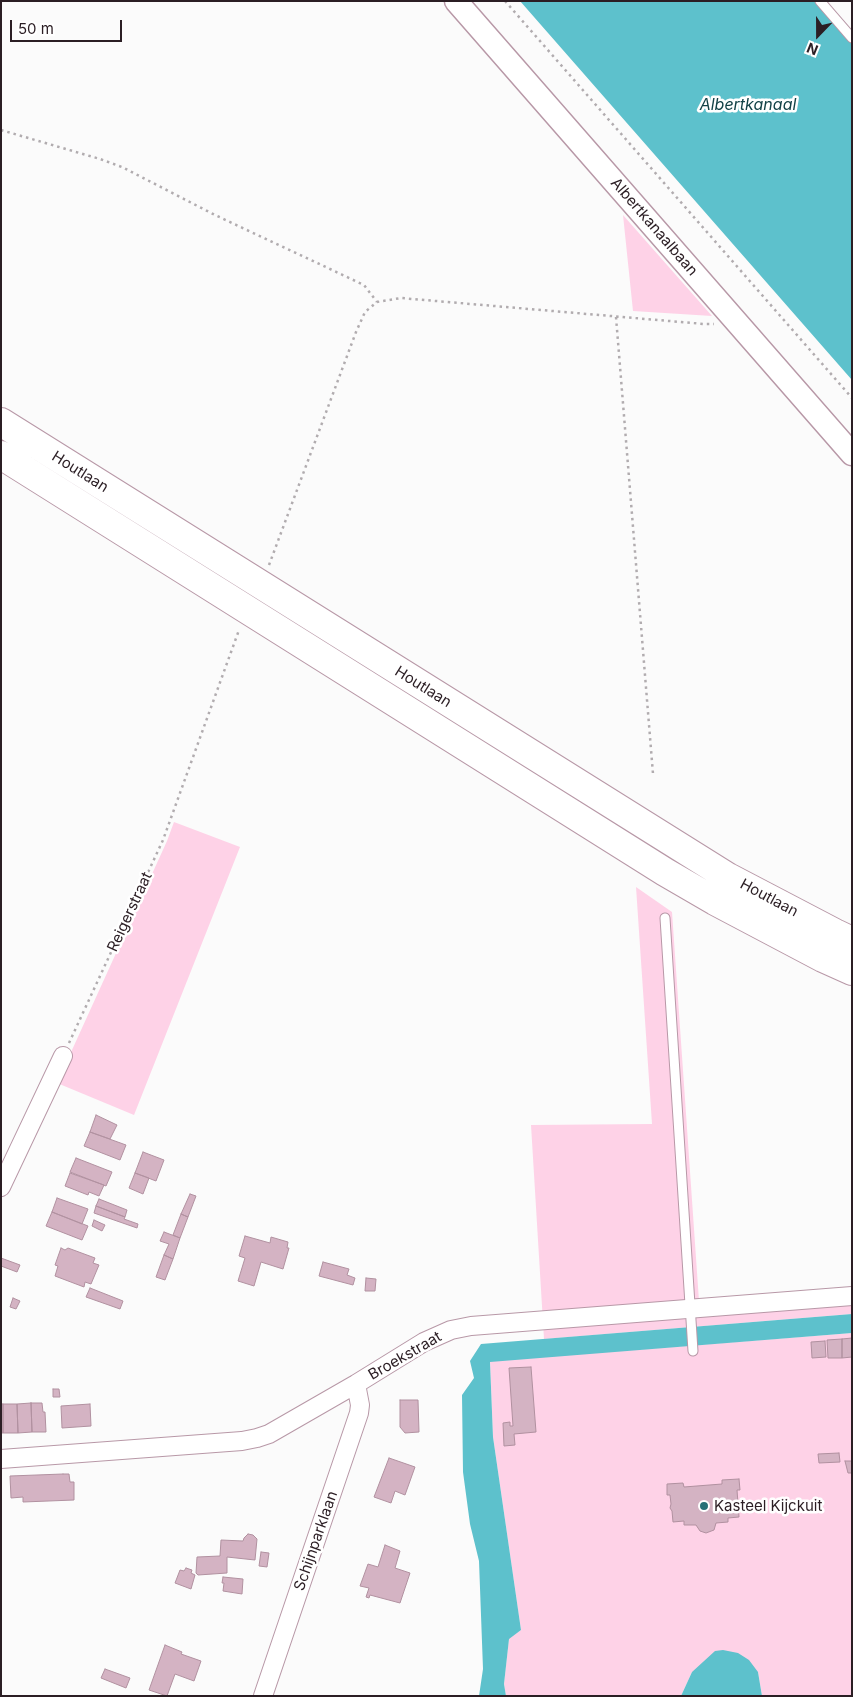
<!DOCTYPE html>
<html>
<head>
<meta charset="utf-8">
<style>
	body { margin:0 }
	#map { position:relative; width:853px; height:1697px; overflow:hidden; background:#fbfbfb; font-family:Inter,sans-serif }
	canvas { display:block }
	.frame { position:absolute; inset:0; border:2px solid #2b1e24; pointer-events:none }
	.north { position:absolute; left:793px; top:10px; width:50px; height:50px; -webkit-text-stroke:4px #fff; paint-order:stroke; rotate:202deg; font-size:14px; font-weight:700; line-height:20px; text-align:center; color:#2b1e24 }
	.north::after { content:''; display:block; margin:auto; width:18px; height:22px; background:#2b1e24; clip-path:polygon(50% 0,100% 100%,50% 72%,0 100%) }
	.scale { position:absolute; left:10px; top:20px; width:112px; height:22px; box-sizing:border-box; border:2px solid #2b1e24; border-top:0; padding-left:6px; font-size:15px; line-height:18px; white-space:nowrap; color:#2b1e24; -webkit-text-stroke:4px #fff; paint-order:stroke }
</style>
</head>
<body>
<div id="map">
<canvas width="853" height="1697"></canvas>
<div class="frame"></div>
<div class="north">N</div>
<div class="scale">50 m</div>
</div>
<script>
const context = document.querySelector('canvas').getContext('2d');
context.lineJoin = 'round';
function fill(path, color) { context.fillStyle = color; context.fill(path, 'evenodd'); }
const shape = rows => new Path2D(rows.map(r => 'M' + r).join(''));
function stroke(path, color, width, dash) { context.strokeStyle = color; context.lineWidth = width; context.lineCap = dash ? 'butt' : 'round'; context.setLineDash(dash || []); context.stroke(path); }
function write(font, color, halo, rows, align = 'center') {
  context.font = font + ' Inter,sans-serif'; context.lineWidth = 5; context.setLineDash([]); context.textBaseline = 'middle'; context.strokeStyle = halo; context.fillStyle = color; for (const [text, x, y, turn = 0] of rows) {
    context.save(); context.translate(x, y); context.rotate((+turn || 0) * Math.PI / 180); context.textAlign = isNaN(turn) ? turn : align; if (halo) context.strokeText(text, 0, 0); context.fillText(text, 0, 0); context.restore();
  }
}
fill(shape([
	[623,215,712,316,633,311],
	[174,822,240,847,134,1115,57,1083,167,841],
	[636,887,672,912,699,1301,852,1288,852,1314,544,1339,531,1125,652,1124],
	[852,1333,852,1696,762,1696,758,1672,692,1672,681,1696,506,1696,504,1684,509,1638,521,1630,493,1437,490,1361]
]), '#fed2e7');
fill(shape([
	[520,1,815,1,852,44,852,380],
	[852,1314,852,1333,490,1362,493,1437,521,1630,509,1639,504,1684,506,1696,479,1696,483,1669,479,1561,470,1524,463,1472,462,1395,474,1378,470,1361,481,1344],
	[723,1650,738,1653,749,1660,758,1672,762,1696,681,1696,692,1672,715,1651]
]), '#5dc1cc');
const building = shape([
	[96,1115,117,1125,110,1139,90,1132,96,1115],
	[90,1132,126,1145,120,1160,84,1146,90,1132],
	[143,1152,164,1160,156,1181,135,1173,143,1152],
	[76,1158,112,1172,106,1186,70,1172,76,1158],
	[70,1173,104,1185,99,1196,89,1192,88,1195,65,1186,70,1173],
	[135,1173,149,1178,143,1194,129,1188,135,1173],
	[190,1194,196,1196,188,1217,181,1214,190,1194],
	[57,1198,88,1209,82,1224,52,1212,57,1198],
	[99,1199,127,1210,125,1217,96,1206,99,1199],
	[96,1206,125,1217,124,1219,138,1224,137,1228,94,1213,96,1206],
	[52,1212,88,1226,82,1240,46,1226,52,1212],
	[181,1214,188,1217,180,1238,173,1235,181,1214],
	[94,1220,105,1225,102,1231,92,1226,94,1220],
	[164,1232,180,1238,173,1259,164,1255,169,1244,160,1241,164,1232],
	[245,1236,270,1243,271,1237,288,1242,287,1248,289,1248,283,1269,261,1262,254,1286,238,1281,245,1258,239,1256,245,1236],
	[61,1248,65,1250,68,1248,95,1258,93,1263,99,1265,91,1284,85,1282,84,1287,55,1276,58,1266,55,1265,61,1248],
	[164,1255,173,1259,165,1280,156,1277,164,1255],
	[1,1258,20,1265,17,1272,1,1266,1,1258],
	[323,1262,349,1269,347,1275,355,1278,353,1285,319,1276,323,1262],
	[366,1278,376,1279,375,1291,365,1291,366,1278],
	[90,1288,123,1301,120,1309,86,1297,90,1288],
	[13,1298,20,1301,16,1309,10,1307,13,1298],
	[852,1338,852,1357,842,1358,842,1339,852,1338],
	[842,1339,842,1358,828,1358,827,1340,842,1339],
	[825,1341,826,1357,812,1358,811,1342,825,1341],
	[531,1367,536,1432,514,1434,515,1445,504,1446,503,1423,510,1422,510,1426,513,1426,509,1368,531,1367],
	[53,1389,59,1389,60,1397,53,1397,53,1389],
	[400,1400,418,1400,419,1432,405,1433,400,1427,400,1400],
	[31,1403,42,1403,43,1412,45,1412,46,1432,32,1432,31,1403],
	[31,1403,32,1432,18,1433,17,1404,31,1403],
	[1,1404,3,1404,3,1433,1,1433,1,1404],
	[3,1404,17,1404,18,1433,3,1433,3,1404],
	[90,1404,91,1426,62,1428,61,1406,90,1404],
	[839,1453,840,1462,819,1463,818,1454,839,1453],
	[389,1458,415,1467,405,1495,395,1491,391,1503,374,1497,389,1458],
	[845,1461,852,1461,852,1473,848,1473,845,1461],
	[63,1474,69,1474,70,1482,74,1482,74,1500,23,1502,23,1497,11,1498,10,1476,63,1474],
	[739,1479,740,1490,737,1490,739,1517,728,1518,728,1522,716,1523,714,1530,706,1533,700,1531,696,1525,684,1525,684,1521,673,1522,672,1511,670,1508,671,1504,670,1495,667,1495,667,1484,683,1483,684,1487,722,1484,722,1480,739,1479],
	[248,1534,253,1535,257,1539,255,1560,227,1557,227,1573,198,1575,196,1573,197,1557,220,1556,221,1540,243,1541,244,1538,248,1534],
	[385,1545,400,1551,395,1568,410,1573,400,1603,370,1595,369,1598,366,1597,369,1588,360,1586,368,1564,378,1567,385,1545],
	[261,1552,269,1553,267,1567,259,1566,261,1552],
	[186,1568,192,1570,191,1573,195,1575,191,1589,175,1583,180,1570,184,1571,186,1568],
	[223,1577,243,1579,242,1594,223,1591,224,1583,222,1583,223,1577],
	[165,1645,182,1652,181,1654,201,1661,194,1681,175,1674,167,1696,149,1690,165,1645],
	[105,1669,130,1678,126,1688,101,1678,105,1669]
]);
fill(building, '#d4b3c3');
stroke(building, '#b191a0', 1);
const service = shape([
	[820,1,852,38],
	[665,918,693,1351]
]);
const minor = shape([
	[1,1187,63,1056],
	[1,1459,242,1441,257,1438,269,1434,356,1384,424,1342,451,1330,471,1326,852,1296],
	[263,1696,359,1413,360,1405,356,1384]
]);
const tertiary = shape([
	[456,1,852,454]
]);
const primary = shape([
	[1,422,728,877,835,933,852,941],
	[1,455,665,872,715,901,823,958,852,971]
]);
stroke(service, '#b898a7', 11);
stroke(minor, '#b898a7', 20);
stroke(tertiary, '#b898a7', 25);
stroke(primary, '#b898a7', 30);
stroke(shape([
	[505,1,852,398],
	[1,130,100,159,122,167,215,215,364,285,377,302],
	[616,317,653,774],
	[269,565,356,332,365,312,377,302,401,298,704,324,714,324],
	[69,1043,163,840,239,630]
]), '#b1acaf', 2.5, [2.5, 4]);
stroke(service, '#fff', 9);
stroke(minor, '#fff', 18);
stroke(tertiary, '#fff', 22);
stroke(primary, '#fff', 28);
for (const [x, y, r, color] of [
	[704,1506,5,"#267077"]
]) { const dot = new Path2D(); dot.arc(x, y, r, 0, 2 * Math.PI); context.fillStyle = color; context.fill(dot); stroke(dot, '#fff', 2); }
write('15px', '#2b1e24', '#fff', [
	["Albertkanaalbaan",654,227,49],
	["Houtlaan",80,472,32],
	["Houtlaan",423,687,32],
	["Houtlaan",769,898,28],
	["Reigerstraat",130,912,-65],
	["Broekstraat",405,1356,-30],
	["Schijnparklaan",316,1541,-71]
]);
write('15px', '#2b1e24', '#fff', [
	["Kasteel Kijckuit",714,1506]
], 'left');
write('italic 16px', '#134247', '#fff', [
	["Albertkanaal",748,105]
]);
</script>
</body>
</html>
